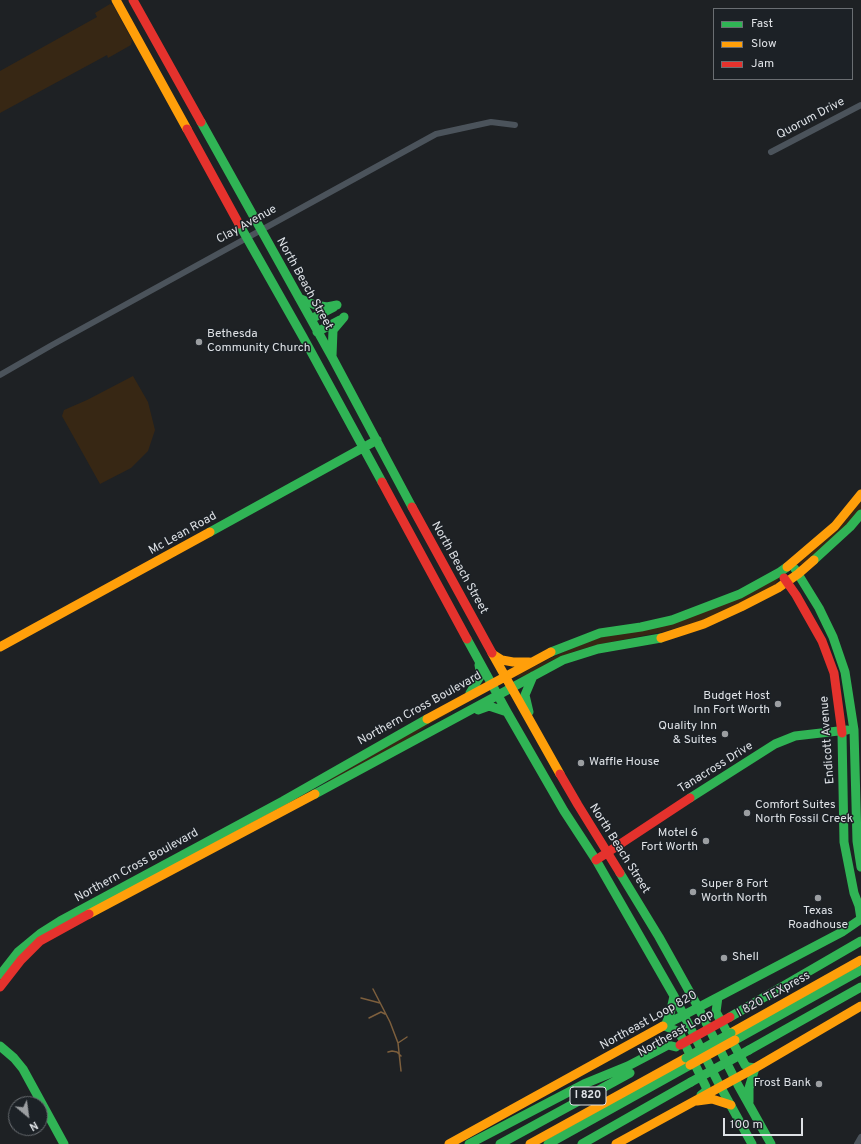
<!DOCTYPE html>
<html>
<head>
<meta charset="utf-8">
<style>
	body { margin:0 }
	#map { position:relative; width:861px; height:1144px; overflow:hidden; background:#1e2124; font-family:Overpass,sans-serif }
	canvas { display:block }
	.legend { position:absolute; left:713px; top:8px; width:140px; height:72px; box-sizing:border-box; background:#1c2126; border:1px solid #6a6e72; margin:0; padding:5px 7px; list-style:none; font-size:12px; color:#dee1e5 }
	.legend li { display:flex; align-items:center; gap:8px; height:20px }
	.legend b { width:20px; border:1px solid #6a6e72 }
	.north { position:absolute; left:8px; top:1096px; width:40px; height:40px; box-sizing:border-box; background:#1c2126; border:1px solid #6a6e72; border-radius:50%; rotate:151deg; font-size:11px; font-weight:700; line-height:16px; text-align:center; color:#dee1e5 }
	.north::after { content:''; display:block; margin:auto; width:14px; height:18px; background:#9b9ea1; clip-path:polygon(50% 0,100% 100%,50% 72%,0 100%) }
	.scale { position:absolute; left:723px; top:1118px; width:80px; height:18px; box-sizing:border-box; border:2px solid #dee1e5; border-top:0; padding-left:5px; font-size:12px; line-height:14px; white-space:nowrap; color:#dee1e5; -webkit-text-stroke:3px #1c2126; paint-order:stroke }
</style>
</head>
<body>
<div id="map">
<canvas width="861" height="1144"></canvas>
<ul class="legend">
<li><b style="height:5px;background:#30b455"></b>Fast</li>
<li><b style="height:5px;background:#ff9f0a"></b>Slow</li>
<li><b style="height:5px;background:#e5322d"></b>Jam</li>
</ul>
<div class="north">N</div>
<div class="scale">100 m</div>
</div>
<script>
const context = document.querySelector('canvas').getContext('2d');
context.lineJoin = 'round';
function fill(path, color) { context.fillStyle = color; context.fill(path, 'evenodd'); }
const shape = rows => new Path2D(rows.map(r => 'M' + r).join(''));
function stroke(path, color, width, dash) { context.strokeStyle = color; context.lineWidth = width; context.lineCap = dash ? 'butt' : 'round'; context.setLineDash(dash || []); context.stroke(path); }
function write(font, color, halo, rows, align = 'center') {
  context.font = font + ' Overpass,sans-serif'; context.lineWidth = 3; context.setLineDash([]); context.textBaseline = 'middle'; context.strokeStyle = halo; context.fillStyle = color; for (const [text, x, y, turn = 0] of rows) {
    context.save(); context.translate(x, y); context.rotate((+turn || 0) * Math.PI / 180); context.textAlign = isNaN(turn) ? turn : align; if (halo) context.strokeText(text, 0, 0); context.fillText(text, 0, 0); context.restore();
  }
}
fill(shape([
	[110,4,113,5,132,40,131,45,108,58,107,55,0,113,0,71,97,17,95,13],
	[133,376,148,402,155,430,148,451,131,468,100,484,62,416,64,410,87,400],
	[861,498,861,509,849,522,819,551,802,564,800,564,800,563,834,532],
	[778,577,779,578,775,584,756,596,704,620,662,632,596,645,573,652,551,661,527,675,519,677,517,677,518,675,551,658,582,644,601,637,661,625],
	[451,709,451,712,428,725,409,739,324,785,338,773]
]), '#372714');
stroke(shape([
	[373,989,390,1022,398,1043,401,1071],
	[361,998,380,1003],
	[369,1018,381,1012,385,1014],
	[398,1043,407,1037],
	[388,1052,392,1051,397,1052,401,1056]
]), '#7d5f3d', 1.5);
stroke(shape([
	[771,152,861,105],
	[0,375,52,345,436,134,491,122,515,125],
	[857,1144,861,1137]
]), '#4b535b', 6);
stroke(shape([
	[201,122,332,357,412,507],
	[239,224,303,337,382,482],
	[299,298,315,305,327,307,337,305],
	[311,319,334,307],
	[317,332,340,320],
	[332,356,333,330,344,317],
	[210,532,377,440],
	[814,560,850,527,861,514],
	[795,569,819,608,833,637,845,672,854,730,857,841,861,867],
	[467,639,507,712,564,811,596,860,674,996,720,1086,752,1144],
	[551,652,600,633,641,627,672,620,740,594,780,572,787,567],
	[470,693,481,675,479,665],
	[478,710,489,706,507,712],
	[529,712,525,695,533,676],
	[842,733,844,842,854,893,859,906,861,919],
	[315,794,563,660,598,649,661,638],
	[690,798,775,744,795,736,847,730],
	[620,873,659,937,698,1007,738,1085,771,1144],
	[0,975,18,952,41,933,60,921,283,801,427,719],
	[718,997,716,1012,745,1065,748,1067,755,1068,749,1088,749,1102],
	[730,1017,861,941],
	[663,1026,842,932,861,919],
	[665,1026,679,1032,706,1087,706,1091,701,1095],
	[665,1026,670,1014,674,996],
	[735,1040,861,970],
	[0,1046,14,1058,23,1069,64,1144],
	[749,1050,861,987],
	[469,1144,584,1084,628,1066,668,1045,676,1047],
	[500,1144,630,1073],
	[548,1144,690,1065],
	[582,1144,691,1082]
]), '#30b455', 9);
stroke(shape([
	[116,0,187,129],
	[787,567,835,526,861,494],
	[661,638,704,624,741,607,778,588,798,574,814,560],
	[0,647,210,532],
	[492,653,560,774],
	[494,655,502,660,513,662,529,662],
	[427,719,551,652],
	[89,914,315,794],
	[731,1033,861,960],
	[697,1101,712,1099,731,1105],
	[449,1144,663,1026],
	[530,1144,686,1058],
	[616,1144,755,1068,861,1006]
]), '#ff9f0a', 9);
stroke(shape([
	[133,0,201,122],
	[187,129,239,224],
	[382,482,467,639],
	[412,507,492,653],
	[784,578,796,595,822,641,834,673,842,733],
	[560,774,578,805,620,873],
	[596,860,690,798],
	[0,987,21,960,40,941,89,914]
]), '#e5322d', 9);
stroke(shape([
	[686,1058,731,1033],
	[691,1082,749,1050]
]), '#30b455', 9);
stroke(shape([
	[690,1065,735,1040]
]), '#ff9f0a', 9);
stroke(shape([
	[680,1045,730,1017]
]), '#e5322d', 9);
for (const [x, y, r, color] of [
	[199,342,4,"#9b9ea1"],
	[778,704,4,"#9b9ea1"],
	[725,734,4,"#9b9ea1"],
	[581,763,4,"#9b9ea1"],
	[747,813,4,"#9b9ea1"],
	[706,841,4,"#9b9ea1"],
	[693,892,4,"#9b9ea1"],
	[818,898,4,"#9b9ea1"],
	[724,958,4,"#9b9ea1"],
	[819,1084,4,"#9b9ea1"]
]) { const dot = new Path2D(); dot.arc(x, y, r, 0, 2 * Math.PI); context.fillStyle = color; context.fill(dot); stroke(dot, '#1c2126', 1.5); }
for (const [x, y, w] of [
	[588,1096,36]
]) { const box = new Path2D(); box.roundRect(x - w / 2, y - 9, w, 18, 3); context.fillStyle = '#1c2126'; context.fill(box); stroke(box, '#dee1e5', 1); }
write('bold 11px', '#dee1e5', null, [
	["I 820",588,1096]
]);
write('12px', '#dee1e5', '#1c2126', [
	["Quorum Drive",811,119,-28],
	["Clay Avenue",247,225,-29],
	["North Beach Street",304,284,61],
	["Mc Lean Road",183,534,-29],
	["North Beach Street",459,568,61],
	["Northern Cross Boulevard",420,709,-29],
	["Endicott Avenue",828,740,-94],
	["Tanacross Drive",716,768,-32],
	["North Beach Street",619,849,58],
	["Northern Cross Boulevard",137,866,-29],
	["I 820 TEXpress",774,995,-29],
	["Northeast Loop 820",649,1021,-29],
	["Northeast Loop",676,1034,-29]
]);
write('12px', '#dee1e5', '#1c2126', [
	["Bethesda",207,335],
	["Community Church",207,349],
	["Budget Host",770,697,"right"],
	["Inn Fort Worth",770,711,"right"],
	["Quality Inn",717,727,"right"],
	["& Suites",717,741,"right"],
	["Waffle House",589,763],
	["Comfort Suites",755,806],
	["North Fossil Creek",755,820],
	["Motel 6",698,834,"right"],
	["Fort Worth",698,848,"right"],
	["Super 8 Fort",701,885],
	["Worth North",701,899],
	["Texas",818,912,"center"],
	["Roadhouse",818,926,"center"],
	["Shell",732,958],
	["Frost Bank",811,1084,"right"]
], 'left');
</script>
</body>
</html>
